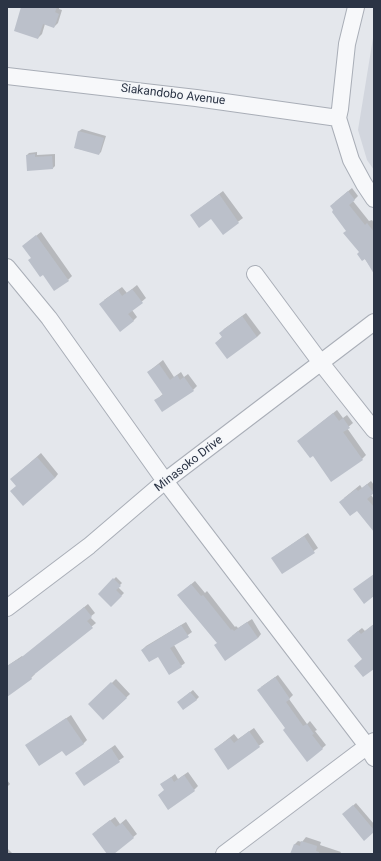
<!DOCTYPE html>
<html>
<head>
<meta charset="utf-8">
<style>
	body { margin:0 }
	#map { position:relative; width:381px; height:861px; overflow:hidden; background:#e4e7ec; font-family:Roboto,sans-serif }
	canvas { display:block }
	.frame { position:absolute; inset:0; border:8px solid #2b3445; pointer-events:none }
</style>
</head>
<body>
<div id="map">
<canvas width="381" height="861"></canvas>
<div class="frame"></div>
</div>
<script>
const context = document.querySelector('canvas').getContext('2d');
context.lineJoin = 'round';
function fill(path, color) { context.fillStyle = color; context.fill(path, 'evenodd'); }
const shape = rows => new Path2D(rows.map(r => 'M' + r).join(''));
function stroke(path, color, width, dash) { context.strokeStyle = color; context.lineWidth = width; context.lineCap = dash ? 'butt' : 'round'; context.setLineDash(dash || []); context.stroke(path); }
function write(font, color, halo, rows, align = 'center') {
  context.font = font + ' Roboto,sans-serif'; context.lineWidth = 3; context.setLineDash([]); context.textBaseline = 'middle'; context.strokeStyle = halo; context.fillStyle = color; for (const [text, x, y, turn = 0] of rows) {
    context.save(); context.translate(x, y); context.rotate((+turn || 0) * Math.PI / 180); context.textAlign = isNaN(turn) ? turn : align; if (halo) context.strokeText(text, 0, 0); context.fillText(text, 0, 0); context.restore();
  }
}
fill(shape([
	[374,32,374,170,367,160,358,130]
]), '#d2d6de');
fill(shape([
	[22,7,59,7,59,9,62,10,58,23,54,27,45,24,42,34,38,38],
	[82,129,106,136,101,152,99,154,75,148,79,131],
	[37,152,37,155,55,154,55,166,53,168,27,155,29,153],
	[352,188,358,196,353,201,369,221,372,220,374,223,374,272,360,252,348,230,335,202],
	[223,191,243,218,223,233,212,218,191,215],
	[41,232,72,276,68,280,32,258,23,246],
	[137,285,146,298,132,310,137,317,133,321,104,300,122,287,127,293],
	[246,313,261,333,257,337,216,343,223,336,221,333,224,329],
	[163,360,174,377,181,372,184,377,188,374,197,386,193,390,156,400,163,394,148,372],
	[337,410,343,418,347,415,353,423,347,428,366,455,362,459,313,454,298,441],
	[41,453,58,474,55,478,17,486,15,476],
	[371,481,374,485,374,492,371,495,374,499,374,520,344,498,360,485,362,488],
	[308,533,318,548,282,573,272,558],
	[116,577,122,583,118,587,124,593,111,606,99,594],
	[195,581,205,593,207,591,235,627,236,626,238,628,252,619,261,634,258,638,218,643,183,591],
	[88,604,95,613,90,617,96,623,34,673,35,674,31,678,7,695,7,666,22,656,23,657],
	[186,622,192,632,174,645,185,663,181,666,158,655,142,650,146,646],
	[374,624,374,667,352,636,362,628,365,631],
	[278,675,293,695,289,699,307,724,310,721,317,730,315,731,326,745,307,761,261,687],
	[116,679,130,694,103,719,90,704],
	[193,690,199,697,196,700,178,702],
	[71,715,87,740,83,744,63,750,31,742],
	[254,728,264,742,229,768,215,749,234,734,238,739],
	[115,745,124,757,84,785,76,773],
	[188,772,198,786,194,790,165,790,161,785,175,774,178,779],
	[7,780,10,784,7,787],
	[356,803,374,824,374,831,346,812],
	[115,817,120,824,126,819,137,834,112,854,109,854,97,830],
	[306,837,321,842,320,845,341,852,340,854,292,854,295,844,298,841,302,842],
	[7,848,13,854,7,854]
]), '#0003');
fill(shape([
	[21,7,57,7,55,12,59,14,54,28,43,24,38,39,14,31],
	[78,131,104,138,99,155,74,148],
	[35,154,35,157,52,156,53,169,27,171,26,155],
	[348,191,355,200,349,205,365,225,367,223,374,232,374,274,365,259,362,261,357,254,359,252,343,233,346,231,332,212,333,210,330,206],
	[219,194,239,223,223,235,211,219,199,228,190,215],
	[36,235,69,281,54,291,43,275,40,277,28,260,31,258,22,246],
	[132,289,143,303,128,314,134,321,120,332,99,304,118,290,122,296],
	[242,316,257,337,227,359,215,343,222,337,219,333],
	[159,364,170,380,177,375,180,380,184,377,194,391,162,412,154,400,163,395,147,372],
	[333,413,339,421,343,418,350,428,343,432,363,460,331,482,313,456,310,458,297,441],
	[37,457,55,478,23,506,10,491,16,486,10,479],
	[367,484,374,493,367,499,374,507,374,532,357,511,350,516,339,502,356,489,358,491],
	[304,536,315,553,282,574,271,558],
	[374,574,374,596,364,604,353,589],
	[113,578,121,586,116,590,122,596,111,607,98,594],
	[191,584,201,596,203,595,231,630,232,629,234,631,247,622,258,638,225,661,214,645,217,643,177,595],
	[84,607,92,617,87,621,93,628,31,677,32,679,7,697,7,666,18,659,18,660],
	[374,624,374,669,363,677,354,666,362,659,347,640,358,631,361,634],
	[181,625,189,637,170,648,182,667,169,675,158,657,149,662,141,650],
	[275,677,290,699,286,702,303,726,307,724,314,734,312,735,323,749,307,762,283,730,285,728,257,690],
	[111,682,127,698,103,720,88,704],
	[190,692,197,700,183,710,177,702],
	[66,718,84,744,66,756,62,751,39,766,25,745],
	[249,731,260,747,228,770,214,749,230,738,234,743],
	[111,748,120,762,84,786,75,773],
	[184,775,195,791,168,810,158,795,164,790,160,784,171,777,174,782],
	[353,805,374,830,374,832,364,841,342,814],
	[110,820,116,827,122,823,134,838,114,854,107,854,92,834],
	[301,841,317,846,316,851,319,852,319,854,290,854,294,844,300,846]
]), '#bbc0ca');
const minor = shape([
	[356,7,347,44,340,109,338,118,351,160,364,184,374,199],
	[7,76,196,98,338,118],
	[7,267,49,318,165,481,367,746,374,758],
	[255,274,321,363,374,430],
	[7,608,89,546,165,481,374,322],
	[224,854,374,741]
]);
stroke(minor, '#a9aeb7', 18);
stroke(minor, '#f7f8fa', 16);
write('12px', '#2b3445', '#f4f6f9', [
	["Siakandobo Avenue",173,95,7],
	["Minasoko Drive",189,464,-38]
]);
</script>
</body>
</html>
